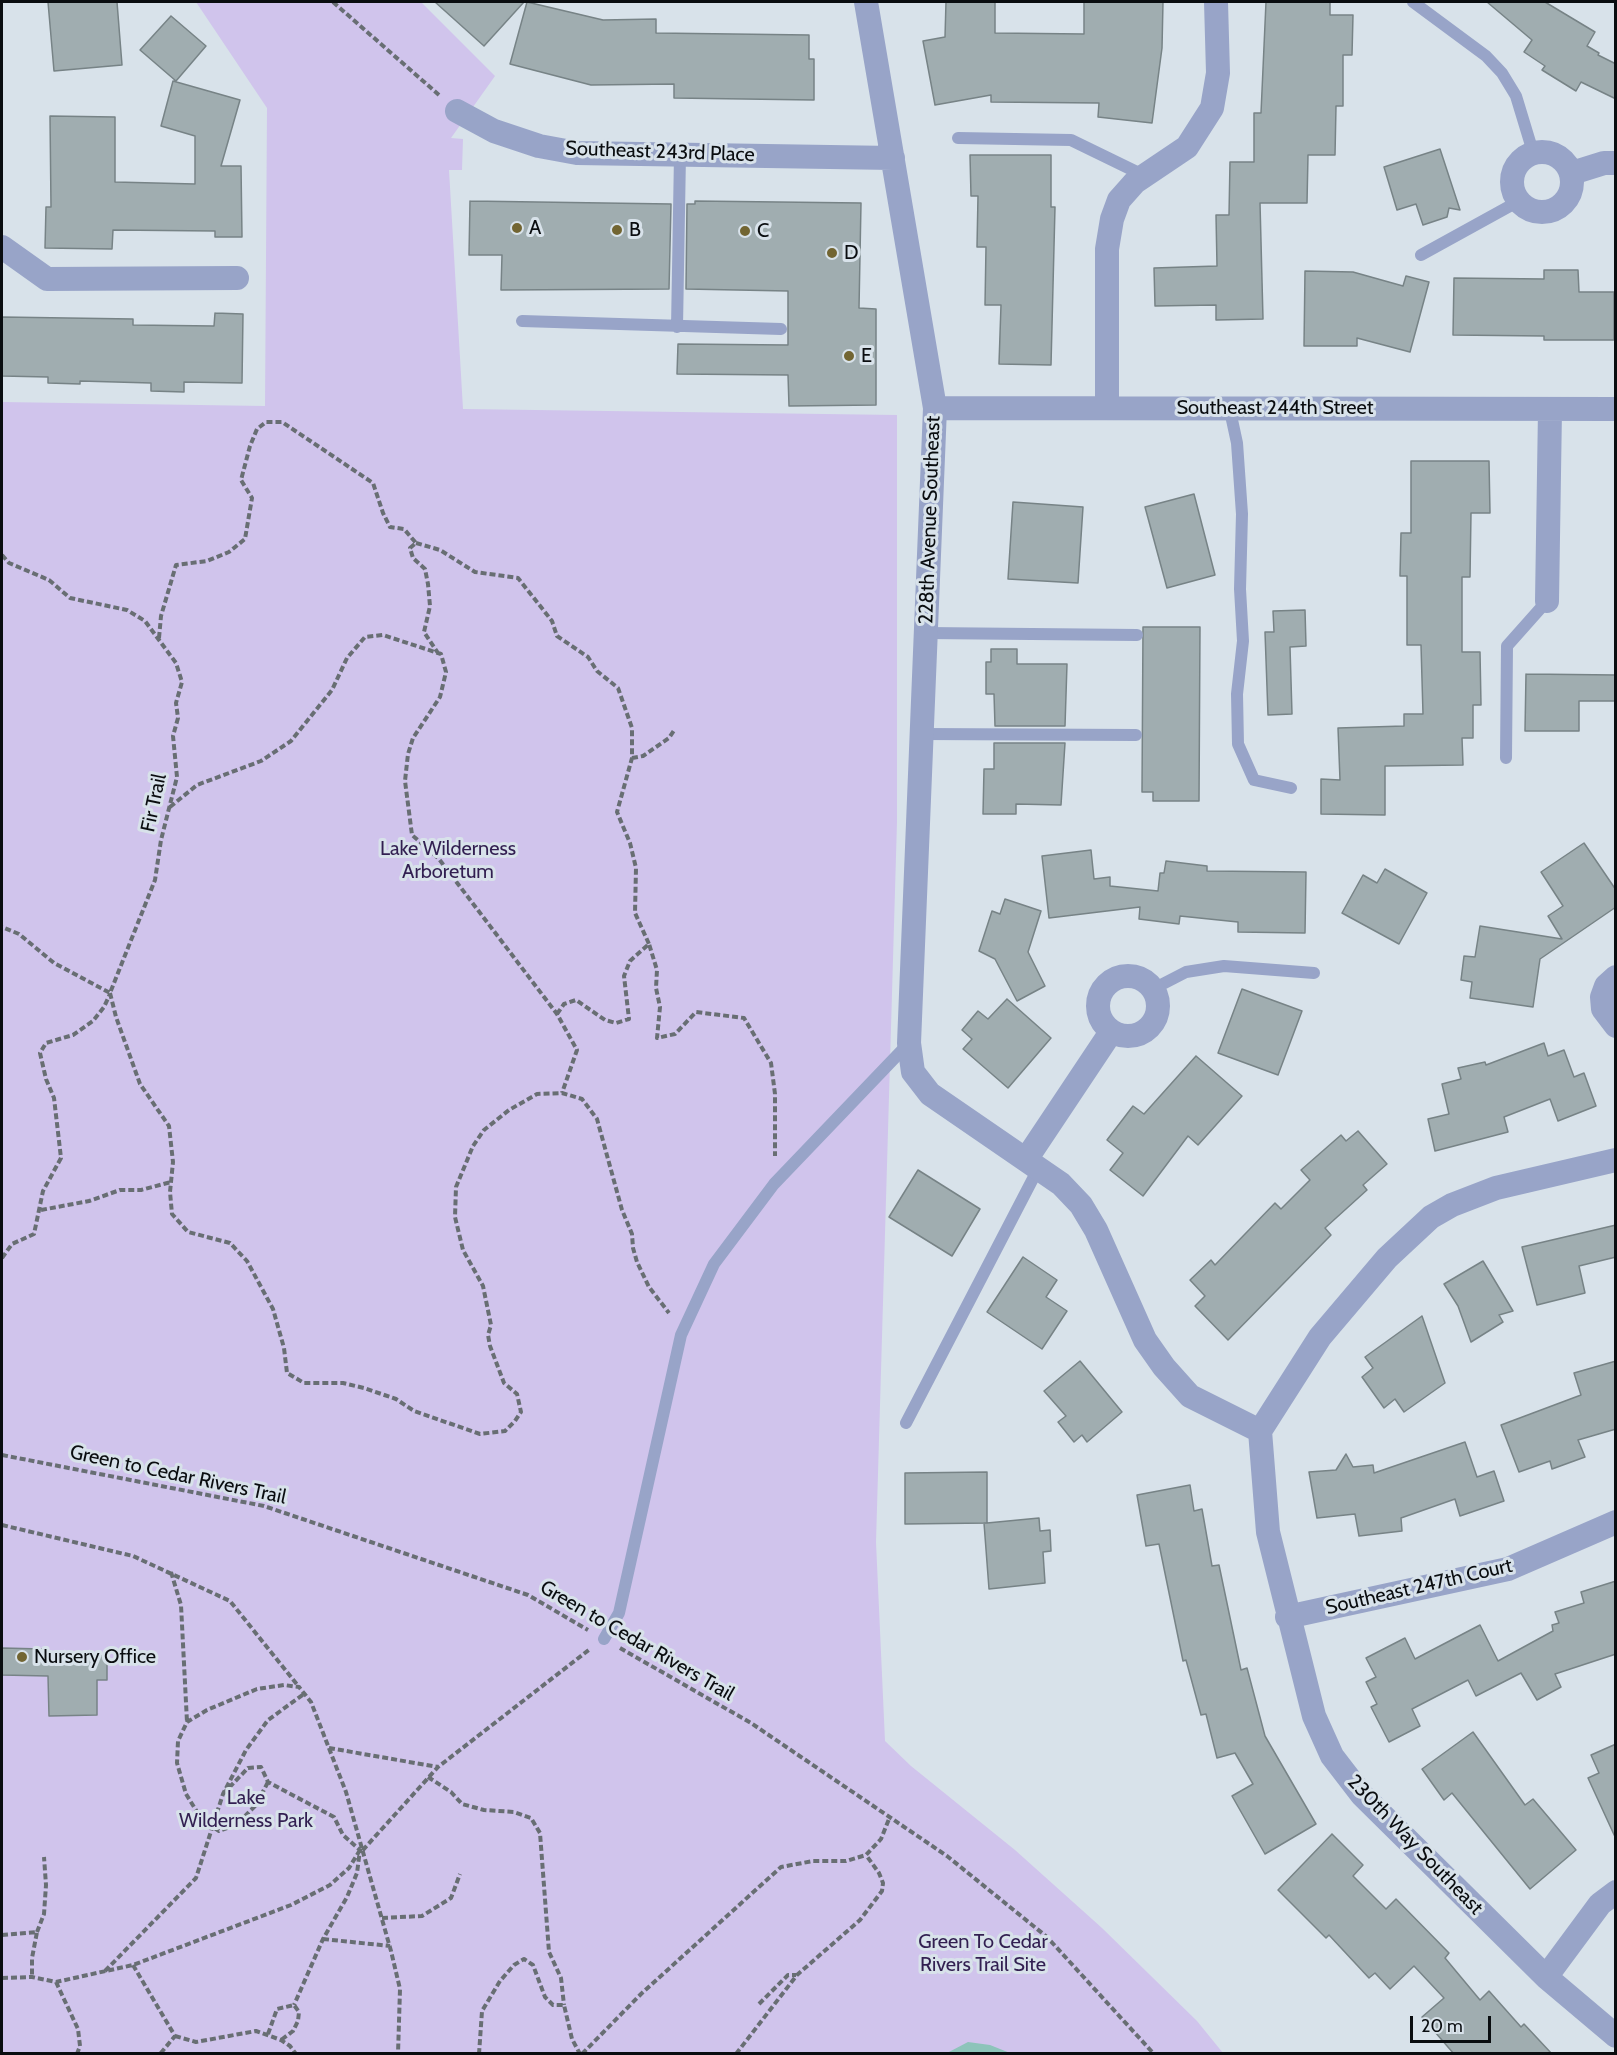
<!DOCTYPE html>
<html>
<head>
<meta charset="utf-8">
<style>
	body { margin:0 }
	#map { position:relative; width:1617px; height:2055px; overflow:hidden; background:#d8e2ea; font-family:Cabin,sans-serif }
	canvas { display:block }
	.frame { position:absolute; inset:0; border:3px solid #0a0d10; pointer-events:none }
	.scale { position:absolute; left:1410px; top:2016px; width:81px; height:27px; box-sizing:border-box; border:3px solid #0a0d10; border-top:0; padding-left:8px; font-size:18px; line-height:21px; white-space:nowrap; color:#0a0d10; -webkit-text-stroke:4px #d8e2ea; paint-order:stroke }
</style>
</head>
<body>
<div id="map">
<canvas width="1617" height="2055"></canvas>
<div class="frame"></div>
<div class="scale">20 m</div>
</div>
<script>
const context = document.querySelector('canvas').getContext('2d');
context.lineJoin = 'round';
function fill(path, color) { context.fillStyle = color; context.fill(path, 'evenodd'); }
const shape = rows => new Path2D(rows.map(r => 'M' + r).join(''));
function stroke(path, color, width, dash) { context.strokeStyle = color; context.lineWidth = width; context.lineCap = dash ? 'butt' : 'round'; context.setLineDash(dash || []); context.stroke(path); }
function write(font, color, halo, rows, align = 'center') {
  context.font = font + ' Cabin,sans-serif'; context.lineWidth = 6; context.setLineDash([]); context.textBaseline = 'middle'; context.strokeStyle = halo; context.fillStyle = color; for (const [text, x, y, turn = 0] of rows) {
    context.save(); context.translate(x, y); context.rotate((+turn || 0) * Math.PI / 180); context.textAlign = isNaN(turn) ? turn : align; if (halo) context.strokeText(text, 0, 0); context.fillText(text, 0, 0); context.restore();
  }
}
fill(shape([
	[196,2,421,2,495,76,451,138,463,139,462,170,449,170,463,409,897,415,897,822,876,1542,885,1741,911,1766,1015,1850,1102,1928,1197,2021,1223,2053,2,2054,2,402,265,406,267,108]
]), '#d0c4ec');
fill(shape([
	[968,2042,990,2045,1010,2053,947,2053]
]), '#8dc4ba');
const building = shape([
	[48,2,117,2,122,65,54,71,48,2],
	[435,2,524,2,484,46,435,2],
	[527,2,603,20,656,19,656,33,809,35,809,59,814,59,814,100,674,98,674,84,591,85,510,64,527,2],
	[946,2,995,2,995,33,1084,34,1084,2,1163,2,1162,48,1152,123,1098,117,1099,103,991,102,991,95,935,105,923,41,945,37,946,2],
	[1266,2,1330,2,1330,15,1353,15,1352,55,1343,55,1343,106,1336,106,1335,155,1308,155,1307,203,1260,203,1263,319,1216,320,1216,305,1155,306,1154,268,1217,266,1216,215,1229,215,1230,162,1254,162,1254,113,1261,113,1266,2],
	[1487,2,1545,2,1595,32,1587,46,1599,53,1598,55,1616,64,1616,99,1581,82,1576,91,1542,70,1545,66,1524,52,1532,40,1487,2],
	[171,16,206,46,176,81,140,50,171,16],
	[173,81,240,100,221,166,241,166,242,237,215,237,215,231,113,230,112,249,45,248,46,207,51,207,50,116,115,117,115,182,195,184,195,136,161,126,173,81],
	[1440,149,1460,210,1449,208,1447,217,1423,225,1416,204,1397,210,1384,167,1440,149],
	[970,155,1051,155,1051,207,1055,207,1051,365,999,364,1001,305,985,305,986,247,977,247,978,196,971,196,970,155],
	[470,201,671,204,669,289,501,290,502,255,469,255,470,201],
	[695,201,861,203,859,308,876,309,876,405,789,406,788,375,677,374,678,344,788,345,788,291,686,289,687,204,695,204,695,201],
	[1544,270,1578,270,1579,292,1614,292,1614,340,1544,340,1544,336,1453,335,1454,278,1544,279,1544,270],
	[1305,271,1353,272,1403,286,1406,276,1429,282,1410,352,1357,338,1357,346,1304,346,1305,271],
	[215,313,243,314,242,383,184,382,184,392,151,391,151,383,80,381,80,384,48,383,48,377,2,376,2,317,133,319,133,325,214,326,215,313],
	[1411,461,1489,461,1490,513,1471,513,1470,577,1462,577,1462,652,1480,652,1481,705,1473,705,1473,738,1462,738,1463,765,1385,766,1385,815,1321,814,1321,779,1340,780,1338,728,1404,726,1404,714,1423,714,1421,645,1407,645,1407,576,1400,576,1401,533,1411,533,1411,461],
	[1194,494,1215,575,1167,588,1145,507,1194,494],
	[1013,502,1083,507,1078,583,1008,579,1013,502],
	[1305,610,1306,646,1290,647,1292,714,1268,715,1265,632,1274,632,1273,611,1305,610],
	[1143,627,1200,627,1199,801,1153,801,1153,792,1142,792,1143,627],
	[991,649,1017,649,1017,664,1067,664,1065,726,995,726,994,694,986,694,986,662,991,662,991,649],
	[1526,674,1616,675,1616,701,1579,701,1579,731,1525,731,1526,674],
	[994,743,1065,743,1061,805,1016,804,1016,814,983,814,984,769,994,769,994,743],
	[1584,843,1616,890,1616,907,1540,959,1533,1007,1470,998,1472,982,1461,980,1464,956,1475,957,1480,926,1562,939,1548,916,1563,906,1541,872,1584,843],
	[1091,850,1094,879,1110,877,1110,886,1158,891,1160,873,1164,873,1166,861,1207,866,1207,871,1306,872,1305,933,1238,932,1238,922,1180,916,1179,924,1139,919,1140,907,1049,918,1042,856,1091,850],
	[1385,869,1427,893,1399,944,1342,913,1363,875,1377,883,1385,869],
	[1005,899,1041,911,1028,952,1045,986,1017,1001,995,959,979,951,992,911,1000,914,1005,899],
	[1242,989,1302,1011,1278,1075,1218,1053,1242,989],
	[1007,999,1051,1038,1008,1088,963,1049,972,1039,962,1030,978,1011,988,1019,1007,999],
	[1544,1043,1548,1056,1564,1050,1574,1077,1584,1073,1596,1106,1558,1121,1550,1099,1504,1117,1508,1132,1435,1151,1428,1119,1449,1114,1442,1084,1461,1079,1458,1068,1485,1062,1486,1065,1544,1043],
	[1196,1056,1242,1096,1198,1145,1188,1136,1143,1196,1110,1170,1123,1153,1107,1140,1133,1106,1144,1114,1196,1056],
	[1358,1131,1387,1164,1363,1185,1367,1190,1325,1228,1331,1235,1228,1340,1195,1306,1205,1296,1190,1280,1211,1260,1215,1265,1275,1203,1281,1209,1310,1180,1301,1170,1341,1135,1346,1141,1358,1131],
	[918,1170,980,1209,952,1256,889,1217,918,1170],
	[1616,1225,1616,1257,1579,1266,1585,1293,1537,1305,1522,1247,1616,1225],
	[1023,1257,1057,1280,1046,1297,1067,1311,1042,1349,987,1312,1023,1257],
	[1483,1261,1513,1311,1499,1315,1503,1322,1471,1342,1458,1306,1444,1284,1483,1261],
	[1422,1316,1445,1383,1404,1412,1395,1399,1384,1408,1362,1377,1373,1368,1365,1357,1422,1316],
	[1080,1361,1122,1412,1087,1442,1082,1435,1074,1442,1058,1422,1066,1416,1044,1391,1080,1361],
	[1616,1361,1616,1429,1578,1440,1585,1457,1552,1469,1550,1461,1519,1472,1501,1425,1581,1395,1574,1373,1616,1361],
	[1465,1442,1477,1477,1494,1471,1504,1501,1460,1516,1455,1499,1401,1518,1402,1531,1359,1536,1355,1514,1317,1518,1309,1472,1336,1470,1346,1454,1353,1467,1373,1465,1374,1473,1465,1442],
	[987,1472,987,1523,1039,1518,1040,1531,1050,1530,1051,1551,1043,1552,1045,1583,989,1589,984,1523,987,1523,905,1524,905,1473,987,1472],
	[1190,1485,1194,1511,1202,1509,1212,1566,1219,1565,1241,1670,1247,1668,1265,1736,1316,1824,1265,1854,1232,1796,1253,1784,1235,1753,1217,1758,1206,1714,1201,1715,1186,1660,1183,1661,1159,1544,1146,1546,1137,1495,1190,1485],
	[1616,1581,1616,1654,1555,1674,1561,1687,1537,1700,1521,1673,1476,1696,1468,1680,1412,1709,1420,1726,1389,1742,1371,1707,1377,1704,1366,1682,1376,1677,1366,1658,1405,1638,1415,1659,1480,1625,1498,1661,1553,1631,1552,1625,1559,1623,1555,1612,1584,1603,1581,1592,1616,1581],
	[2,1648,42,1649,42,1655,107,1655,107,1680,97,1680,97,1715,49,1716,48,1676,2,1675,2,1648],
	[1473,1732,1525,1805,1533,1799,1576,1850,1530,1889,1452,1793,1444,1800,1422,1769,1473,1732],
	[1616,1744,1616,1839,1588,1778,1599,1773,1591,1755,1616,1744],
	[1332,1834,1363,1865,1353,1876,1386,1909,1396,1899,1449,1953,1445,1958,1480,2000,1489,1991,1521,2027,1524,2024,1552,2054,1454,2054,1422,2017,1444,1998,1414,1966,1390,1989,1375,1973,1369,1978,1329,1935,1326,1938,1278,1890,1332,1834]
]);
fill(building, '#a0adb0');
stroke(building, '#778386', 1.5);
stroke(shape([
	[333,2,439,95],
	[416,543,440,550,475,572,518,578,552,621,557,636,588,657,597,671,618,688,632,728,632,758,617,812,630,843,636,868,635,913,649,944],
	[2,555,9,563,49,580,70,598,127,610,145,621,176,663,182,682,176,703,178,718,173,736,177,777,161,840,155,880,110,993,54,963,19,934,2,927],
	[159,638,161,616,176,565,207,561,229,552,245,539,252,498,241,480,250,446,257,429,266,422,282,422,373,483,383,513,390,527,404,529,416,543,410,548,413,558,425,569,428,584,430,606,424,632,438,653],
	[632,758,643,756,669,738,675,729],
	[170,807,197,785,261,761,291,741,332,690,347,658,365,637,383,635,441,654,446,672,440,697,413,738,408,754,405,781,412,835,439,859,557,1014,577,1050,562,1093],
	[110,993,116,1017,140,1084,169,1126,173,1162,170,1192,172,1214,188,1232,230,1243,247,1261,273,1309,284,1348,287,1373,304,1383,343,1383,364,1388,396,1399,414,1411,480,1434,505,1431,515,1421,521,1412,517,1394,504,1383,490,1346,488,1335,491,1325,483,1286,463,1250,455,1217,456,1187,473,1146,484,1130,509,1110,537,1094,562,1093,582,1099,597,1119,622,1210,632,1234,633,1248,637,1262,649,1287,669,1313],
	[557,1014,564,1004,576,1000,605,1020,616,1023,629,1019,624,976,630,961,649,944,657,970,656,988,660,1007,657,1038,675,1034,696,1012,744,1018,771,1063,775,1094,775,1156],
	[41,1210,89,1201,120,1190,141,1190,171,1182],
	[2,1258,12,1244,34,1234,43,1191,61,1158,54,1098,46,1079,40,1053,46,1043,73,1035,93,1021,104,1007,110,994],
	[2,1455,264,1506,528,1595,588,1630],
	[2,1525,133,1556,230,1601,299,1687],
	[171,1572,181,1605,187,1722],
	[620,1648,751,1723,947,1856,1047,1937,1154,2054],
	[329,1748,438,1767],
	[428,1777,451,1792,462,1804,484,1810,514,1812,531,1818,540,1833,549,1952,561,1978,564,2005],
	[268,1782,256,1805,236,1825,219,1831,202,1820,186,1794,177,1763,178,1741,187,1722,207,1710,257,1689,284,1685,299,1687,311,1702,346,1792,391,1951,400,1989,398,2054],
	[223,1794,248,1768,261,1767,268,1782,334,1817,343,1835,360,1850,357,1873,347,1897,323,1939,294,2005],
	[382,1918,422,1916,451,1898,460,1874],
	[37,1932,44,1914,46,1885,44,1857],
	[2,1935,37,1932,32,1958,32,1977],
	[323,1939,390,1946],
	[133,1965,175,2036,160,2054],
	[105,1971,196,1878,223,1794,246,1750,268,1720,304,1694],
	[2,1978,32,1977,56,1982,133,1965,291,1905,330,1885,349,1868,360,1850,362,1851,438,1767,590,1649],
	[56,1982,78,2029,80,2046,77,2054],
	[759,2004,788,1975,796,1975],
	[268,2034,277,2009,294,2005,299,2012,298,2021,293,2031,281,2040],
	[175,2036,196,2042,256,2031,281,2040,290,2046,296,2054],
	[479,2054,482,2011,500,1981,514,1965,524,1959,533,1965,545,1997,553,2005,564,2005,572,2039,580,2054],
	[582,2054,641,1994,781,1867,813,1861,846,1861,866,1855,881,1839,889,1819],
	[736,2054,797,1975,860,1920,882,1891,883,1883,879,1873,866,1855]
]), '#686e73', 4, [6, 3]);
stroke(shape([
	[1413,2,1486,56,1502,73,1516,96,1533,152],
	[958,138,1071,140,1145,176],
	[1421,255,1519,201],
	[522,321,781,329],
	[677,327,680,155],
	[1229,406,1237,443,1242,514,1240,589,1243,641,1237,694,1238,744,1254,780,1291,788],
	[926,633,1137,635],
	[922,734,1136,735],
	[1506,758,1507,646,1547,601],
	[1153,989,1186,972,1224,966,1314,973],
	[906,1423,1039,1167],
	[604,1639,619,1613,681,1335,714,1264,774,1184,909,1043]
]), '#98a4c8', 12);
stroke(shape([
	[866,2,935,408,909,1043,913,1072,930,1094,1061,1184,1081,1205,1096,1230,1145,1340,1164,1367,1190,1396,1260,1431],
	[457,111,494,131,539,146,577,153,893,158],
	'1512 182a30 30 0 1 1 60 0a30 30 0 1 1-60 0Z',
	[1572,173,1604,163,1616,163],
	[2,247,47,279,237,278],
	[935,408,1616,409],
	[1107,408,1107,249,1112,219,1119,200,1135,182,1187,147,1212,108,1218,73,1216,2],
	[1547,601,1550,410],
	'1098 1006a30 30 0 1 1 60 0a30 30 0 1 1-60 0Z',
	[1616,977,1606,986,1602,997,1603,1009,1616,1026],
	[1027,1158,1111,1032],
	[1260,1431,1268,1532,1314,1716,1332,1756,1362,1795,1546,1977,1616,2036],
	[1260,1431,1320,1337,1387,1258,1431,1217,1452,1205,1496,1188,1616,1160],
	[1287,1617,1508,1569,1616,1522],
	[1546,1977,1600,1904,1616,1892]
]), '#98a4c8', 24);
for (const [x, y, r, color] of [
	[517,228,6,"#726532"],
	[617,230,6,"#726532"],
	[745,231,6,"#726532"],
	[832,253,6,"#726532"],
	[849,356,6,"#726532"],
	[22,1657,6,"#726532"]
]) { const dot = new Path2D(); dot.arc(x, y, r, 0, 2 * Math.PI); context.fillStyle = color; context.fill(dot); stroke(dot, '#d8e2ea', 2); }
write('20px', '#0a0d10', '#d8e2ea', [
	["Southeast 243rd Place",660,152,2],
	["Southeast 244th Street",1275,408],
	["228th Avenue Southeast",930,520,-88],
	["Fir Trail",154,803,-78],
	["Green to Cedar Rivers Trail",178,1475,12],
	["Southeast 247th Court",1419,1587,-13],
	["Green to Cedar Rivers Trail",637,1641,30],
	["230th Way Southeast",1415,1845,46]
]);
write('20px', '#0a0d10', '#d8e2ea', [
	["A",529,228],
	["B",629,230],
	["C",757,231],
	["D",844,253],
	["E",861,356],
	["Nursery Office",34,1657]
], 'left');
write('20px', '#321f51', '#d8e2ea', [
	["Lake Wilderness",448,849],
	["Arboretum",448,872],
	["Lake",246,1798],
	["Wilderness Park",246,1821],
	["Green To Cedar",983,1942],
	["Rivers Trail Site",983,1965]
]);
</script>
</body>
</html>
